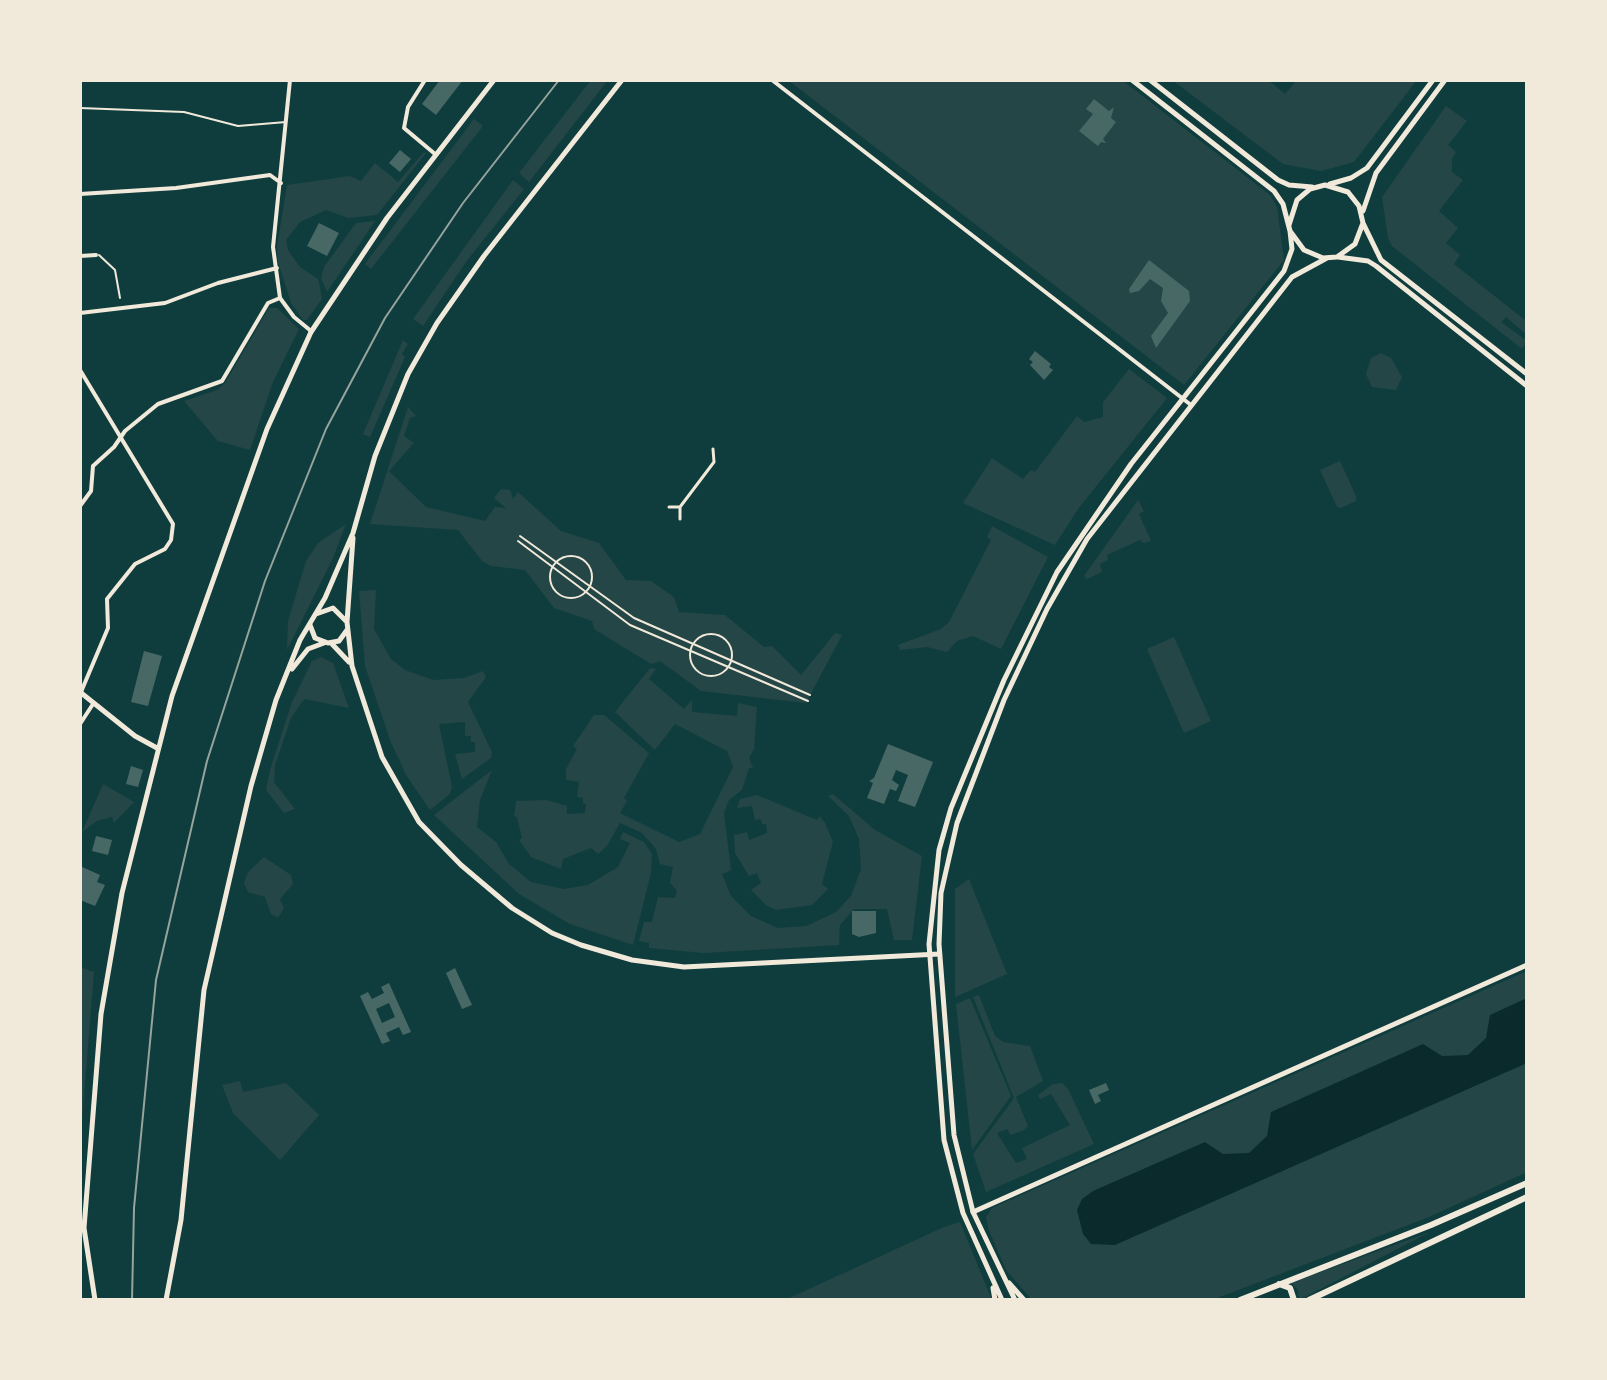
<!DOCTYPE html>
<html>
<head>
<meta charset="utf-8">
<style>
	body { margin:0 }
	#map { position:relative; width:1607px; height:1380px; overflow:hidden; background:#0f3d3e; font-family:"Fira Sans",sans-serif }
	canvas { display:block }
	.frame { position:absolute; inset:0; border:82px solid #f1e9da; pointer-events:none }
</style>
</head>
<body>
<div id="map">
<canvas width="1607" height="1380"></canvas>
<div class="frame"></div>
</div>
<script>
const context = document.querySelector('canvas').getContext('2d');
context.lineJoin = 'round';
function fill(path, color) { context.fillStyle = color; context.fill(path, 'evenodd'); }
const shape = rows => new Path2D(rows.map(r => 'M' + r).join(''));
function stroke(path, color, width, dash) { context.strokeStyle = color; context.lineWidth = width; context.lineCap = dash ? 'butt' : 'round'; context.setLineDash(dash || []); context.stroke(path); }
fill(shape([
	[591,80,608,80,529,182,519,173],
	[788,80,1122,80,1270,195,1277,207,1284,260,1184,385],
	[1172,80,1268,80,1285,94,1297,80,1417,80,1354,162,1321,171,1283,164],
	[1446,106,1467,121,1448,145,1456,152,1452,159,1452,172,1463,180,1439,211,1458,228,1446,243,1460,255,1454,264,1525,320,1527,318,1527,335,1506,317,1501,322,1527,341,1522,349,1392,246,1388,238,1382,197],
	[474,119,483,126,371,269,365,264],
	[424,152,426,153,377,215,348,218,326,210,300,222,286,240,288,250,300,267,318,279,320,287,322,299,307,320,303,320,291,303,278,262,277,246,287,185,350,176,361,181,375,163,398,182],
	[513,180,524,189,466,262,423,326,413,319],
	[375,221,327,292,321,278,324,267,356,223],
	[269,308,277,308,299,329,273,382,250,450,218,441,184,401,217,390,225,383],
	[403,340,408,344,402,354,405,357,370,437,363,434],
	[1381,353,1391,358,1402,377,1396,390,1372,387,1366,374,1371,358],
	[1129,369,1167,398,1078,509,1055,545,963,503,992,458,1023,479,1031,470,1035,472,1077,416,1084,422,1103,417,1103,402],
	[408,407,416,416,410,418,404,436,414,443,389,471,426,507,485,521,495,507,506,508,494,498,501,489,510,490,513,499,518,492,561,531,599,543,626,580,651,581,674,597,679,612,725,615,764,647,772,646,801,675,835,633,842,635,806,703,701,691,660,661,651,664,594,629,592,621,554,608,525,570,491,566,482,561,458,530,370,524],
	[1340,461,1356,496,1356,501,1341,508,1337,507,1320,470],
	[1138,500,1144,511,1139,514,1151,541,1143,543,1140,540,1107,555,1108,560,1100,564,1102,572,1087,579,1084,576],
	[346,524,333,558,287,650,288,621,306,561,318,543],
	[992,526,1048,557,1001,649,973,636,957,641,947,652,927,647,900,650,898,645,941,629,949,622,991,540,987,537],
	[376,590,374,629,391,659,405,670,433,680,464,678,483,671,486,677,468,702,492,752,491,758,462,779,455,754,475,752,475,742,471,742,471,736,465,736,465,722,439,724,452,787,450,794,430,810,406,775,390,740,365,666,359,591],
	[1174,637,1211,721,1184,733,1147,649],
	[321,657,333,663,349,708,304,699,291,718,275,765,274,782,295,809,284,813,266,790,270,770,292,702,312,661],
	[650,668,656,669,649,679,684,709,692,700,692,712,737,716,738,703,757,707,754,749,749,758,753,768,749,768,742,790,729,800,724,813,731,870,722,874,731,896,751,916,778,928,806,926,836,912,851,896,861,869,859,839,849,816,828,796,833,794,875,830,922,856,912,940,894,940,887,909,854,909,840,925,839,945,704,953,649,948,649,943,639,941,644,922,652,922,658,897,675,898,677,891,670,883,673,867,660,864,656,849,642,833,620,823,607,846,598,854,591,848,563,859,561,869,531,857,519,840,522,838,517,817,514,816,516,801,546,800,567,806,567,814,585,813,586,804,583,803,583,798,577,797,579,782,566,780,566,769,577,749,573,746,594,715,604,715,649,753,624,798,627,801,620,813,679,842,700,834,733,767,727,751,675,724,655,750,615,712],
	[492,770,480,800,477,827,496,842,509,864,531,882,564,889,588,885,618,867,630,843,620,839,623,832,644,842,652,854,651,873,633,945,570,924,519,894,434,815],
	[103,784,134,802,114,823,112,817,97,821,82,832],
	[757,795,817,820,820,816,825,823,833,842,822,884,828,889,812,905,776,910,767,906,751,890,761,883,757,873,749,876,735,853,734,835,747,832,749,840,767,833,766,824,762,824,761,819,755,820,752,806,737,808,740,799],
	[264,857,291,875,293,884,280,899,284,908,278,918,271,914,265,897,248,892,244,883,248,872],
	[969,879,1007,974,955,997,955,889],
	[80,967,94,972,80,1146],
	[1527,971,1527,1172,1429,1217,1212,1300,1032,1300,1006,1270,988,1228,986,1217,992,1208],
	[979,995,995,1036,1003,1042,1030,1046,1043,1081,1016,1097,1028,1126,1024,1130,1011,1135,1007,1129,997,1133,1016,1163,1027,1159,1022,1148,1070,1125,1051,1094,1040,1099,1038,1095,1053,1084,1062,1083,1068,1089,1094,1144,986,1192,973,1154,1014,1098,973,997],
	[970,998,1011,1096,972,1150,956,1004],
	[240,1081,243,1092,286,1083,319,1115,280,1160,233,1113,222,1085],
	[960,1222,992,1300,785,1300,944,1227],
	[1430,1232,1299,1300,1298,1290,1291,1283]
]), '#244646');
fill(shape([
	[1527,998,1527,1063,1115,1245,1091,1244,1083,1234,1077,1210,1082,1199,1093,1191,1205,1142,1223,1154,1249,1153,1267,1136,1271,1112,1423,1044,1442,1056,1468,1055,1486,1038,1490,1015]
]), '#0a2a2b');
fill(shape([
	[440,80,463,80,436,115,422,104],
	[1094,99,1109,111,1114,107,1111,118,1116,122,1103,139,1106,143,1101,142,1098,146,1079,131,1093,114,1086,109],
	[400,150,411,159,400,172,389,163],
	[319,223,339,233,327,256,307,246],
	[1149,260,1189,291,1190,301,1156,348,1151,336,1168,313,1161,301,1163,288,1150,279,1139,291,1130,293,1129,289],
	[1035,351,1051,364,1049,367,1053,370,1044,380,1030,365,1033,362,1029,359],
	[144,651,162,656,148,706,131,702],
	[888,744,933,762,915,807,898,801,908,775,896,770,892,780,899,785,896,791,890,789,884,804,867,798,873,783,869,781,874,778],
	[131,766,143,770,138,787,126,784],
	[96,836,112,840,108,855,92,851],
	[80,866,100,875,97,882,105,885,95,906,80,900],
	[852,911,876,911,876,933,859,937,852,934],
	[455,968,472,1005,462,1009,446,973],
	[389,983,411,1032,403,1035,399,1027,386,1033,390,1041,382,1044,360,996,368,992,372,999,384,993,381,987],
	[389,1003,395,1017,382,1023,376,1009],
	[1106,1083,1109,1090,1098,1095,1101,1101,1095,1104,1089,1090]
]), '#486865');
stroke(shape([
	[520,536,634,618,810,695],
	[518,541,630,625,808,701],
	'550 577a21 21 0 1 1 42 0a21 21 0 1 1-42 0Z',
	'690 655a21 21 0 1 1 42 0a21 21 0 1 1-42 0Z'
]), '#f1e9da', 2);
stroke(shape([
	[80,108,184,112,238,126,286,122],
	[99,255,115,270,120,298]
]), '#f1e9da', 2);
stroke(shape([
	[669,507,680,507,680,519],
	[680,507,714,462,713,449]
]), '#f1e9da', 3);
stroke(shape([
	[290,80,273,247,280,298,294,317,311,331],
	[425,80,408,107,404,128,435,154],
	[772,80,1191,405],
	[80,194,176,188,270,175,281,183],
	[80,256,96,255],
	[80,313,165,303,218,283,277,268],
	[80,370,173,524,171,540,165,549,135,564,107,599,108,628,81,692],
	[80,506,91,491,93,466,114,447,125,431,158,404,222,381,268,303,280,298],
	[80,724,93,704]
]), '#f1e9da', 4);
stroke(shape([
	[353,538,347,622,352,666,382,757,419,822,461,865,512,908,552,933,581,945,632,960,684,967,939,954],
	[316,614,333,608,346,621],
	[310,625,315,638,328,643,339,641,347,630],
	[332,644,349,662],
	[292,669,308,649,324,643],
	[80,692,135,736,157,748],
	[973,1212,1527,965],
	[166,1300,181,1220,204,990,251,786,276,700,300,640,325,598,353,533,375,456,408,374,437,323,484,256,622,80]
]), '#f1e9da', 5);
stroke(shape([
	[1132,80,1274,191,1283,204,1290,231,1304,250,1323,258,1337,257,1355,244,1363,223,1359,206,1348,192,1325,185,1310,189,1297,200,1289,225],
	[1150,80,1278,180,1289,185,1312,187],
	[1330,184,1351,178,1367,168,1433,80],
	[1363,211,1376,173,1445,80],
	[1363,223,1381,260,1527,374],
	[1338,257,1368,261,1376,266,1527,386],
	[1009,1283,1024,1300],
	[993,1288,995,1300],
	[95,1300,84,1228,101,1014,122,893,172,696,267,429,311,332,387,218,494,80],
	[1002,1300,963,1213,944,1140,929,944,939,850,951,808,1004,680,1057,572,1131,464,1284,271,1292,249,1290,231],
	[1015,1300,973,1212,954,1135,939,944,941,893,957,823,1004,700,1047,609,1087,539,1292,277,1327,258]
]), '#f1e9da', 5);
stroke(shape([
	[1279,1284,1290,1288,1294,1300],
	[1240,1300,1431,1225,1527,1183],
	[1309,1300,1527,1197]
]), '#f1e9da', 6);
stroke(shape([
	[132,1300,134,1208,156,980,207,761,265,581,326,429,385,318,463,203,559,80]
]), '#97a49c', 2);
</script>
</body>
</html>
